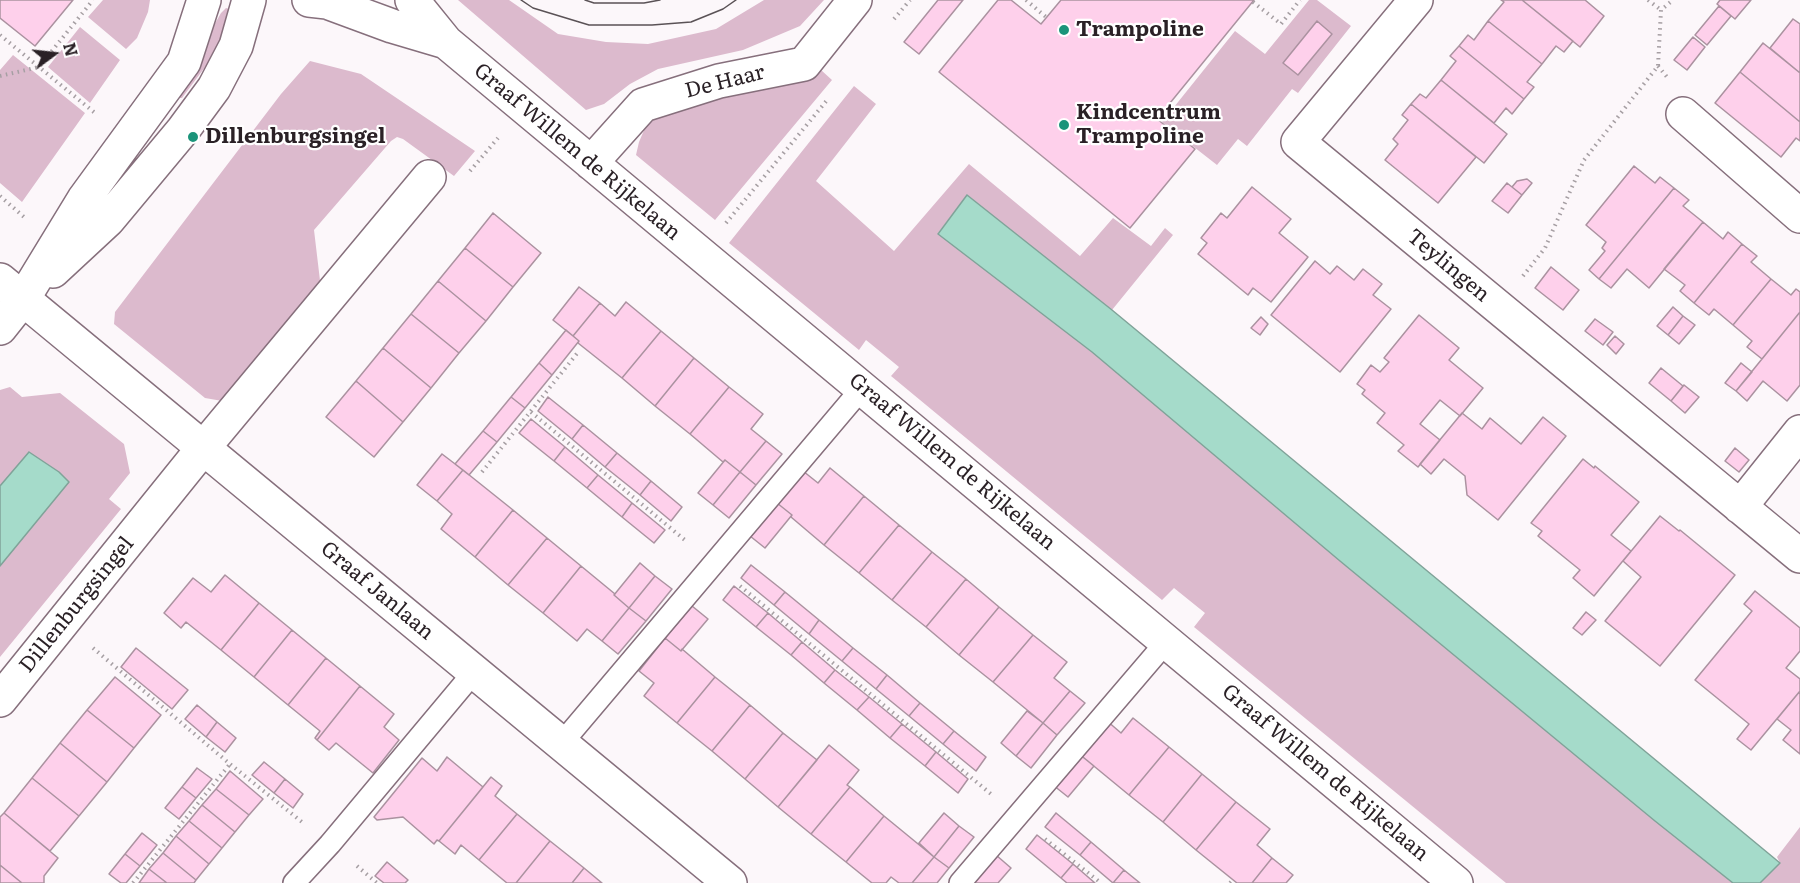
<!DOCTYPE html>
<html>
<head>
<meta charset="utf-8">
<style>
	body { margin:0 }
	#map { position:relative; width:1800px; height:883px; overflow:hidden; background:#fcf7fa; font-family:Literata,serif }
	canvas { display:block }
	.north { position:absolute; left:24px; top:24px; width:60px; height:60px; -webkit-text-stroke:4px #fff; paint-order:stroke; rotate:75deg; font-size:16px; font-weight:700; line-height:24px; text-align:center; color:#2a2126 }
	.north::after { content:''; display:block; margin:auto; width:21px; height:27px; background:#2a2126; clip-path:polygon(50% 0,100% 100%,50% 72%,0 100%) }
</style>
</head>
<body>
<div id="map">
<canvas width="1800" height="883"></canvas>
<div class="north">N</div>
</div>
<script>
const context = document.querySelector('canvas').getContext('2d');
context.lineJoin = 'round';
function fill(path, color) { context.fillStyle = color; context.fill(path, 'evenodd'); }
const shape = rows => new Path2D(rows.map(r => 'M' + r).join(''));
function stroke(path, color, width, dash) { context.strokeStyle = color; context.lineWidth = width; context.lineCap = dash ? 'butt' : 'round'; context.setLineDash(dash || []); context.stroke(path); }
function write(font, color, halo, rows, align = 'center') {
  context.font = font + ' Literata,serif'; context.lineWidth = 4.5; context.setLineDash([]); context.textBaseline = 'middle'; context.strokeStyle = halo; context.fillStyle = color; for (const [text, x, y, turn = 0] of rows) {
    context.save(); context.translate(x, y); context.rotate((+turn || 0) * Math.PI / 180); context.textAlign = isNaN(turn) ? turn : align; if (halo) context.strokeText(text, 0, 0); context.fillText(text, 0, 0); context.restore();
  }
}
fill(shape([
	[103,0,150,0,148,12,137,38,126,49,88,17],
	[458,0,509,0,558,34,606,42,648,44,716,29,764,0,824,0,800,26,743,50,658,69,630,84,604,104,586,110],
	[1309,0,1317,0,1351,26,1298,93,1292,89,1247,146,1238,139,1217,165,1162,122,1235,31,1265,54],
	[226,8,232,10,217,51,182,98,178,98,178,93,204,52,213,27,221,13],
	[80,27,120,60,90,103,48,67],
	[13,55,85,113,22,202,0,183,0,70],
	[310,61,361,74,475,151,454,176,403,139,397,137,391,141,314,230,321,289,228,402,205,398,114,324,115,312,281,94],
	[821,70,832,80,715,220,636,155,639,142,645,128,654,119,667,111,809,76],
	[854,86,876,104,816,181,894,251,969,164,1080,256,1113,218,1151,246,1165,228,1173,235,1112,310,967,195,938,233,1092,352,1340,561,1655,821,1733,883,1506,883,1194,627,1205,613,1174,588,1162,600,891,376,899,367,866,340,859,350,729,243],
	[10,387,22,397,60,393,124,444,130,473,109,499,121,509,0,657,0,566,69,482,29,452,0,486,0,390],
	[1800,827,1800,883,1760,883,1780,863,1777,857]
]), '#dcbacd');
const water = shape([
	[967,195,1112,310,1780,863,1760,883,1733,883,1655,821,1340,561,1092,352,938,234,967,195],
	[29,452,59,472,69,482,0,566,0,486,29,452]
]);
fill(water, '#a5dbca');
stroke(water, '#80a399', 1.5);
const building = shape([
	[0,0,73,0,35,46,0,18,0,0],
	[938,0,963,0,919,54,904,42,938,0],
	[998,0,1011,0,1041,24,1061,0,1254,0,1157,119,1195,149,1130,228,939,72,998,0],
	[1501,0,1522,0,1573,41,1564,52,1556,46,1542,64,1488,21,1504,2,1501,0],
	[1522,0,1585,0,1604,16,1580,47,1522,0],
	[1720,0,1751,0,1735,19,1717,4,1720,0],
	[1719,6,1731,16,1707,45,1695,35,1719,6],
	[1793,19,1800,24,1800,73,1770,48,1793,19],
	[1317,21,1332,34,1298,75,1283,63,1317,21],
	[1488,21,1542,64,1527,82,1534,87,1524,99,1459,46,1468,35,1474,40,1488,21],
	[1693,37,1705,47,1687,70,1674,60,1693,37],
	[1763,43,1800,73,1800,122,1740,72,1763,43],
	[1459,46,1524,99,1512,114,1506,108,1494,123,1441,80,1456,61,1450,56,1459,46],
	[1740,72,1800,122,1800,141,1796,138,1781,157,1715,103,1740,72],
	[1441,80,1507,134,1484,163,1411,104,1420,94,1426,98,1441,80],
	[1411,104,1476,157,1438,203,1385,160,1398,144,1393,139,1408,120,1402,115,1411,104],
	[1634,166,1655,183,1660,177,1674,188,1599,279,1589,270,1605,251,1602,248,1606,242,1586,225,1634,166],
	[1527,179,1532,183,1522,195,1512,187,1517,181,1527,179],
	[1507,183,1522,195,1508,213,1492,201,1507,183],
	[1252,187,1291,219,1279,233,1308,257,1271,302,1253,288,1248,295,1198,254,1207,243,1201,238,1221,213,1227,218,1252,187],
	[1674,188,1689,200,1683,206,1703,222,1649,288,1627,269,1611,288,1599,279,1674,188],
	[493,213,541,253,513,287,465,248,493,213],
	[1703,222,1723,239,1728,232,1742,244,1694,303,1680,291,1685,285,1664,269,1703,222],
	[1742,244,1757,256,1751,262,1771,279,1733,325,1714,309,1709,315,1694,303,1742,244],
	[465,248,513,287,486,321,438,281,465,248],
	[1315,261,1330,274,1337,266,1354,280,1363,269,1382,284,1373,295,1391,309,1340,372,1271,315,1315,261],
	[1551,267,1579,290,1563,310,1535,288,1551,267],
	[1771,279,1791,295,1796,289,1800,292,1800,312,1762,359,1747,347,1752,341,1733,325,1771,279],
	[438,281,486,321,459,353,411,314,438,281],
	[579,287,600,303,573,336,553,320,579,287],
	[626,302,661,331,622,378,578,343,579,341,573,336,600,303,615,316,626,302],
	[1673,307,1683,316,1668,335,1657,326,1673,307],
	[1800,312,1800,385,1787,401,1763,381,1747,401,1736,391,1800,312],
	[411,314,459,353,431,388,383,348,411,314],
	[1419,315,1459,348,1449,360,1483,388,1460,416,1440,400,1420,424,1440,440,1418,467,1398,451,1404,445,1377,423,1385,413,1362,394,1365,390,1357,384,1371,365,1380,372,1389,362,1384,358,1419,315],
	[1683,316,1695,325,1679,344,1668,335,1683,316],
	[1261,317,1268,324,1260,335,1251,328,1261,317],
	[1595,319,1613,332,1603,345,1585,331,1595,319],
	[566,330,579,341,552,375,539,363,566,330],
	[661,331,694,358,655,406,622,378,661,331],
	[1615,336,1624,344,1616,354,1607,345,1615,336],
	[383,348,431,388,403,422,356,381,383,348],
	[694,358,729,387,690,434,655,406,694,358],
	[539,363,552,375,525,408,511,397,539,363],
	[1741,363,1752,372,1736,391,1725,383,1741,363],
	[1661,368,1683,386,1671,401,1649,383,1661,368],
	[356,381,403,422,374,457,326,417,356,381],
	[1684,385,1699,397,1685,413,1671,401,1684,385],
	[729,387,763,414,751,429,766,441,740,472,725,460,723,462,690,434,729,387],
	[511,397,525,408,497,442,483,431,511,397],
	[548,397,583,425,572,439,538,411,548,397],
	[1462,413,1482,429,1490,418,1521,444,1543,417,1566,436,1498,520,1467,495,1465,476,1444,459,1431,474,1420,464,1462,413],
	[531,419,565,447,554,461,519,433,531,419],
	[583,425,617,453,605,467,572,439,583,425],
	[483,431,497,442,469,475,455,464,483,431],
	[766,441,782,454,756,485,740,472,766,441],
	[565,447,598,475,587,488,554,461,565,447],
	[1735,448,1749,460,1739,472,1725,461,1735,448],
	[617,453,651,481,640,495,605,467,617,453],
	[442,454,463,470,437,501,417,485,442,454],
	[1583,459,1594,468,1595,466,1639,502,1611,535,1631,551,1594,596,1573,578,1580,570,1538,536,1542,531,1531,523,1583,459],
	[725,460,740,472,713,505,698,493,725,460],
	[830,468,864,496,824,545,791,517,792,515,777,503,803,471,818,483,830,468],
	[463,470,513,510,475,557,441,529,452,514,437,501,463,470],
	[740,472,756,485,729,518,713,505,740,472],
	[598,475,632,503,622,517,587,488,598,475],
	[651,481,682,507,671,521,640,495,651,481],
	[864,496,899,525,859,573,824,545,864,496],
	[632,503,665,530,654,543,622,517,632,503],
	[777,503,792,515,765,548,750,536,777,503],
	[513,510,547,538,508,585,475,557,513,510],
	[1660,516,1679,531,1680,530,1735,575,1660,666,1605,621,1641,577,1623,561,1660,516],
	[899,525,932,552,892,600,859,573,899,525],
	[547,538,581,566,543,613,508,585,547,538],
	[932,552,966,579,926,627,892,600,932,552],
	[640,563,655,576,629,608,614,595,640,563],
	[751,565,785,592,774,605,741,578,751,565],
	[581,566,615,594,614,595,629,608,602,641,587,629,577,641,543,613,581,566],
	[225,575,259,603,221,650,186,622,181,628,164,613,193,578,211,592,225,575],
	[655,576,672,589,646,621,629,608,655,576],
	[966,579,999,607,959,655,926,627,966,579],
	[734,586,768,613,756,627,723,600,734,586],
	[1755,591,1800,628,1800,651,1786,668,1800,679,1800,691,1751,750,1737,739,1749,724,1695,680,1752,611,1744,604,1755,591],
	[785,592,819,620,809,634,774,605,785,592],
	[259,603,292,630,254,677,221,650,259,603],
	[692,606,708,619,681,651,665,638,692,606],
	[999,607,1033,635,993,682,959,655,999,607],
	[629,608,646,621,618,654,602,641,629,608],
	[1586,612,1596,620,1582,635,1573,628,1586,612],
	[768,613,802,642,791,655,756,627,768,613],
	[819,620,853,648,842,661,809,634,819,620],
	[292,630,326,658,288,705,254,677,292,630],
	[1033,635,1067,662,1054,678,1070,691,1043,723,993,682,1033,635],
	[665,638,681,651,682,649,715,677,677,723,644,696,654,683,639,671,665,638],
	[802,642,835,670,824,683,791,655,802,642],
	[136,648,188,690,172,709,121,667,136,648],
	[853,648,887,675,876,689,842,661,853,648],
	[326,658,360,686,317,740,315,738,320,731,288,705,326,658],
	[835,670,869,697,857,710,824,683,835,670],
	[887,675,920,703,909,716,876,689,887,675],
	[115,677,161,715,134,748,87,710,115,677],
	[715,677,750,705,712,751,677,723,715,677],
	[360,686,394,714,384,727,399,740,373,773,336,743,329,750,317,740,360,686],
	[1070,691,1085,703,1057,735,1043,723,1070,691],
	[1800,691,1800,754,1783,740,1791,730,1777,719,1800,691],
	[869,697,902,724,890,738,857,710,869,697],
	[920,703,954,731,943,744,909,716,920,703],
	[197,705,217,722,206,737,185,719,197,705],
	[750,705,783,733,745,779,712,751,750,705],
	[87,710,134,748,107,782,60,743,87,710],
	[1027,711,1043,723,1016,756,1001,743,1027,711],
	[1133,718,1169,747,1129,795,1078,753,1106,720,1121,733,1133,718],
	[217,722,236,738,225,752,206,737,217,722],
	[1043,723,1057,735,1031,768,1016,756,1043,723],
	[902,724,936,752,925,766,890,738,902,724],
	[954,731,986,757,976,771,943,744,954,731],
	[783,733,817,760,778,807,745,779,783,733],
	[60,743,107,782,79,816,32,778,60,743],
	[829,745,859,770,847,785,850,787,811,834,778,807,829,745],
	[1169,747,1202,774,1163,822,1129,795,1169,747],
	[936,752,968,779,958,793,925,766,936,752],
	[1078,753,1094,766,1068,797,1053,785,1078,753],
	[447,757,483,787,439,841,437,840,434,844,403,817,377,820,374,817,422,758,437,771,447,757],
	[264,762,285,779,274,793,252,775,264,762],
	[197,768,212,779,196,798,182,787,197,768],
	[230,771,263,799,249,815,216,789,230,771],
	[1202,774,1236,802,1196,850,1163,822,1202,774],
	[491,777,502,786,495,796,517,814,479,860,461,845,455,854,439,841,491,777],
	[32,778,79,816,50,851,4,813,32,778],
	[285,779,303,794,293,808,274,793,285,779],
	[182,787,196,798,179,819,165,808,182,787],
	[850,787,884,816,846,862,811,834,850,787],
	[216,789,249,815,235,832,202,805,216,789],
	[1236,802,1270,829,1257,845,1272,858,1252,883,1237,883,1196,850,1236,802],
	[202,805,235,832,222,848,189,821,202,805],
	[4,813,58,858,44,876,44,883,22,883,0,865,0,817,4,813],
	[944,813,959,826,934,857,919,843,944,813],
	[1056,813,1091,842,1080,855,1045,827,1056,813],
	[517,814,550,841,516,883,507,883,479,860,517,814],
	[884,816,934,857,912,883,899,883,891,877,886,883,872,883,846,862,884,816],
	[189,821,222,848,209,864,176,836,189,821],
	[959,826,974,837,949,868,934,857,959,826],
	[142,833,157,845,140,866,125,854,142,833],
	[1037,835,1073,864,1061,878,1026,849,1037,835],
	[176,836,209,864,196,880,163,853,176,836],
	[550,841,584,868,572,883,516,883,550,841],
	[1091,842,1124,870,1113,883,1080,855,1091,842],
	[163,853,196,880,194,883,167,883,149,869,163,853],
	[125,854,140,866,126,883,121,883,109,874,125,854],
	[996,855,1011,868,998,883,974,883,996,855],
	[934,857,949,868,937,883,912,883,934,857],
	[1272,858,1293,875,1286,883,1252,883,1272,858],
	[387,862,408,880,405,883,384,883,375,876,387,862],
	[1073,864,1095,883,1067,883,1061,878,1073,864],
	[0,865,22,883,0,883,0,865],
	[584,868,602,883,572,883,584,868],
	[149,869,167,883,139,883,149,869],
	[1124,870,1140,883,1113,883,1124,870]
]);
fill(building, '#fed0eb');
stroke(building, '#ab92a0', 1.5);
const service = shape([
	[561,744,863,387],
	[294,883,330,844,474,672],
	[960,883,1167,641]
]);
const minor = shape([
	[309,0,327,2,392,26,446,42],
	[412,0,446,42,1456,883],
	[1416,0,1298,142,1800,556],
	[1683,114,1800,216],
	[591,163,643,105,719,81,804,64,855,0],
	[0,280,730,883],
	[1740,507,1800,432],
	[0,700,204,447,429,177]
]);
const tertiary = shape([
	[53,271,108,220,183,130,214,88,236,46,249,0],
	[0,328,23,299,84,199,184,62,204,0]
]);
stroke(service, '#866f7c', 24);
stroke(minor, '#866f7c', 36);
stroke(tertiary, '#866f7c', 36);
stroke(shape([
	[1026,0,1046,17],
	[1648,0,1661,10],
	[1253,2,1281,24,1300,0],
	[894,19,910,0],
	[0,35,95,113],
	[1658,66,1667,77],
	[0,76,39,67,93,0],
	[470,171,498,138],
	[0,196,24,217],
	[726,223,828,99],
	[1523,276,1545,248,1584,160,1658,66,1661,10,1673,0],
	[531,412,686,541],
	[482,472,579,351],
	[740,586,991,794],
	[93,648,230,764,302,822],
	[1045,839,1101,883],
	[357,866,377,883],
	[133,883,230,764],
	[1230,883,1233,880]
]), '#a69fa3', 4, [1.5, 4.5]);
stroke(service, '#fff', 21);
stroke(minor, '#fff', 33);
stroke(tertiary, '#fff', 33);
stroke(shape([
	[521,0,533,8,589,25,652,25,691,22,723,9,736,0],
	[585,0,594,3,644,3,660,0]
]), '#5a5256', 1.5);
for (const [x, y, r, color] of [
	[1064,30,6,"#1b947a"],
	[1064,125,6,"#1b947a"],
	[193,137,6,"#1b947a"]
]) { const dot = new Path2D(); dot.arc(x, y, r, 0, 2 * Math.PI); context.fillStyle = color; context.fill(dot); stroke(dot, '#fff', 2); }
write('bold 21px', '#2a2126', '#fff', [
	["Trampoline",1076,30],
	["Kindcentrum",1076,113],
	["Trampoline",1076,137],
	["Dillenburgsingel",205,137]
], 'left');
write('21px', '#2a2126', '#fff', [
	["De Haar",725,82,-14],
	["Graaf Willem de Rijkelaan",577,152,40],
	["Teylingen",1448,266,40],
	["Graaf Willem de Rijkelaan",952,462,40],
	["Graaf Janlaan",377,591,40],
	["Dillenburgsingel",77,605,-51],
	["Graaf Willem de Rijkelaan",1325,773,40]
]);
</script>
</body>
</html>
